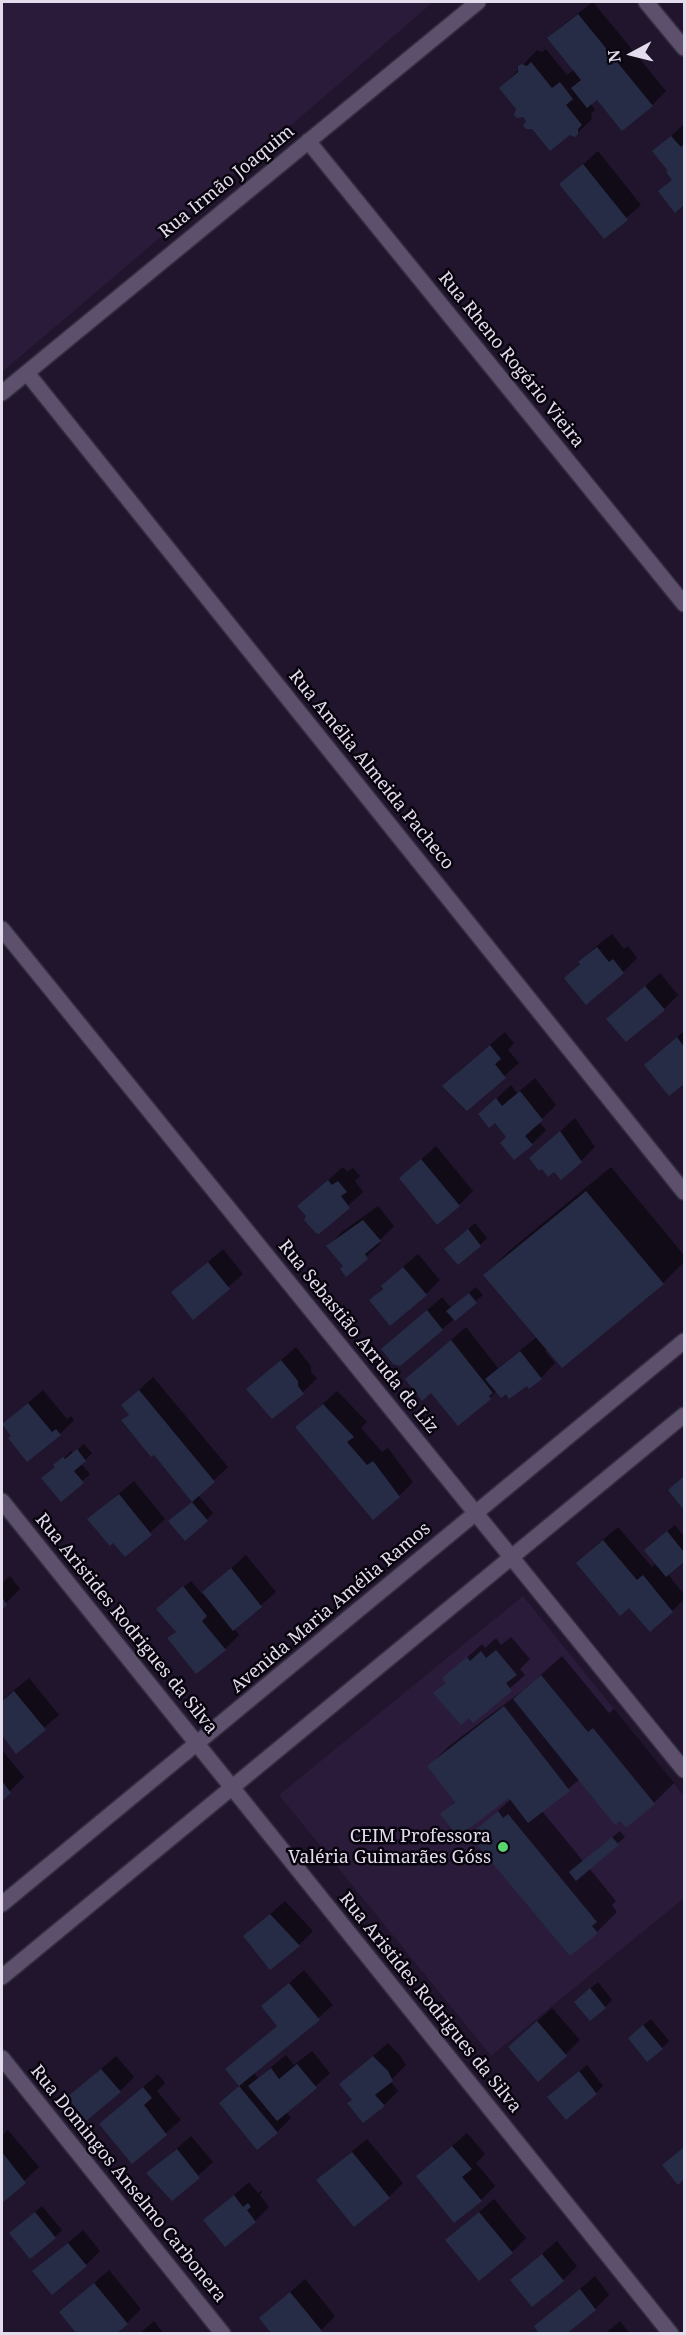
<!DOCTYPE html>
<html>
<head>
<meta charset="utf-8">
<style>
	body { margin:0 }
	#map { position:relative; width:686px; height:2335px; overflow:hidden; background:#20152d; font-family:"Noto Serif",serif }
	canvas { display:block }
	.frame { position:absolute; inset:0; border:3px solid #e3dced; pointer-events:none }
	.north { position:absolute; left:602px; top:24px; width:60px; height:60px; -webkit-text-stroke:4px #08040d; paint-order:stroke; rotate:263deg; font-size:16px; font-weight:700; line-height:24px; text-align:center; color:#e3dced }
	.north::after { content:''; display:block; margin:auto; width:21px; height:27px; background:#e3dced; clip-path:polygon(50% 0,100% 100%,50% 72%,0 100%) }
</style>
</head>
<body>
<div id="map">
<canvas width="686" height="2335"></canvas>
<div class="frame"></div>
<div class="north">N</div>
</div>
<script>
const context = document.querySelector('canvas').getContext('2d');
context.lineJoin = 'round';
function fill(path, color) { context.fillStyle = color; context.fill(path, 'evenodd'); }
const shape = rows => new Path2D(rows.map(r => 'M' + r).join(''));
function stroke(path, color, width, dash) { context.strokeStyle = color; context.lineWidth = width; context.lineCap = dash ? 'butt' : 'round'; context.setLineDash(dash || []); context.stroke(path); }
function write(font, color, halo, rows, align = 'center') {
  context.font = font + ' "Noto Serif",serif'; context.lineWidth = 5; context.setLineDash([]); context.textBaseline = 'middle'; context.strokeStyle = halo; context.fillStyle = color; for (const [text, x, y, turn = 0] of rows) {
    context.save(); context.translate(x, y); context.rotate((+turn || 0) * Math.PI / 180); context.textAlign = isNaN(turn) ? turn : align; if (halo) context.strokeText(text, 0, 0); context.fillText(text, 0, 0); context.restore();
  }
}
fill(shape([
	[2,2,433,2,242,168,2,372],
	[523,1596,684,1796,684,1898,491,2056,279,1795]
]), '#2a1b3a');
fill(shape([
	[593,2,666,91,652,105,597,98,590,103,595,110,591,114,592,119,577,133,570,133,527,121,501,88,537,50,542,52,546,49,567,75,575,69,549,38,564,24],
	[684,124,684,203,675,211,660,191,673,179,669,171,654,152],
	[598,151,641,205,604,237,561,184],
	[612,934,624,949,628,946,637,958,623,972,566,978,594,948],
	[660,973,678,995,664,1009,608,1019],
	[684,1031,684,1082,670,1094,646,1065],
	[505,1032,514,1043,508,1050,519,1063,467,1109,458,1072],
	[535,1078,556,1105,539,1122,546,1130,532,1144,508,1137,495,1121,480,1114,511,1085,517,1093],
	[575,1118,595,1147,581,1161,554,1169,531,1158],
	[436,1146,473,1191,459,1205,401,1178],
	[343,1167,347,1172,353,1168,360,1176,355,1181,363,1192,319,1232,299,1206],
	[611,1167,684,1255,684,1262,663,1283,562,1366,547,1349,545,1351,555,1363,541,1378,530,1387,527,1384,506,1392,497,1391,458,1424,431,1391,407,1379,466,1327,498,1368,537,1337,485,1275,509,1251],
	[378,1206,394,1226,379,1241,381,1243,346,1275,345,1266,328,1246,342,1232],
	[475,1223,487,1238,480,1245,453,1242],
	[223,1249,243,1274,194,1317,173,1292],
	[418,1254,440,1280,426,1294,371,1301,397,1272],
	[476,1287,483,1295,400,1364,383,1349,442,1297,451,1308],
	[296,1347,311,1366,311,1372,317,1378,303,1392,248,1389],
	[153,1377,228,1467,198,1495,213,1513,206,1520,177,1514,193,1501,154,1453,123,1421,130,1414,123,1405],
	[43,1390,67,1419,71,1416,74,1420,60,1434,13,1436,3,1424],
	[337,1391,367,1422,361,1428,382,1452,388,1448,413,1482,399,1496,297,1427],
	[84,1444,92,1453,81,1464,90,1474,61,1500,56,1466,71,1451,73,1454],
	[134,1481,165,1519,125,1555,89,1519],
	[675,1525,684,1536,684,1560,668,1574,684,1595,684,1599,672,1611,592,1549,618,1527,652,1567,656,1563,653,1543],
	[246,1555,276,1592,234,1629,239,1635,225,1649,169,1639,177,1631,165,1602,191,1581,202,1594],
	[10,1576,20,1589,2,1607,2,1583],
	[511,1637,530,1659,520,1669,525,1675,473,1721,469,1716,435,1693,447,1682,444,1678,482,1644,485,1648,496,1638,501,1645],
	[562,1656,609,1713,614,1709,674,1783,654,1803,620,1818,580,1779,542,1811,583,1861,620,1831,625,1837,589,1868,616,1901,612,1905,617,1912,597,1932,471,1835,511,1799,509,1796,442,1814,456,1800,429,1766,449,1746,526,1688],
	[29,1678,59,1715,16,1751,2,1733,2,1700],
	[2,1750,24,1777,2,1799],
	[285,1901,313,1931,299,1945,245,1936],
	[304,1970,333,2005,254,2073,258,2078,286,2055,294,2065,312,2051,330,2073,286,2112,291,2118,277,2132,221,2104,240,2085,227,2069,278,2025,263,2006],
	[598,1982,612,2000,605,2007,583,1995],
	[552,2008,580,2040,539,2080,524,2033],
	[651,2019,669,2041,662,2048,637,2031],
	[388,2043,401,2057,406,2065,390,2081,398,2091,384,2105,354,2099,341,2084],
	[116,2056,134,2077,120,2091,69,2097],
	[587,2065,603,2086,596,2093,556,2090],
	[158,2074,165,2083,157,2091,181,2120,132,2162,101,2124],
	[8,2130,39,2167,2,2201,2,2135],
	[467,2133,485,2154,476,2163,495,2186,481,2200,418,2176],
	[191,2136,213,2162,172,2199,148,2174],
	[367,2139,403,2183,389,2197,318,2180],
	[249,2182,258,2193,263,2190,260,2195,269,2207,255,2221,205,2220],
	[494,2199,526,2238,512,2252,447,2240],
	[42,2206,62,2230,55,2237,18,2226],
	[83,2230,100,2251,86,2265,34,2272],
	[557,2241,577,2266,563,2280,512,2280],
	[109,2270,141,2309,127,2323,61,2312],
	[595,2276,609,2295,595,2309,564,2334,536,2327],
	[305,2279,335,2316,321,2330,261,2318],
	[154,2321,164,2334,139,2334],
	[620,2321,630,2334,605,2334]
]), '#0007');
fill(shape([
	[578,14,653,106,622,131,597,100,587,108,571,88,581,80,547,38],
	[531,62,552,88,560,82,573,99,566,105,582,125,578,129,578,134,575,137,570,135,550,151,532,129,526,129,523,126,526,121,523,117,517,118,514,115,516,109,499,88,518,72,518,66,521,64,527,66],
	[671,136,681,147,684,144,684,205,675,213,658,191,672,180,666,172,668,171,652,151],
	[583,164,628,220,604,239,559,184],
	[597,947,609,962,613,959,624,973,586,1005,564,978,580,964,578,962],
	[645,986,665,1010,626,1042,606,1019],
	[677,1037,684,1047,684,1084,669,1096,644,1065],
	[490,1045,501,1059,495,1064,506,1078,467,1111,442,1086],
	[520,1091,543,1120,525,1136,533,1145,514,1160,500,1143,506,1137,495,1123,489,1128,478,1114,496,1098,502,1106],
	[560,1131,582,1162,561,1180,554,1172,548,1177,542,1169,539,1171,529,1158],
	[421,1159,460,1206,437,1225,399,1178],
	[328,1180,332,1185,338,1181,347,1192,341,1196,350,1208,319,1234,316,1233,304,1220,306,1216,297,1206],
	[586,1191,664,1284,562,1368,483,1275],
	[363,1220,381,1241,365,1254,368,1259,346,1277,340,1269,343,1266,326,1246],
	[468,1229,481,1246,458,1265,444,1249],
	[208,1262,230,1289,193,1320,171,1292],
	[403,1267,427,1295,390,1326,369,1300,383,1289,381,1286],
	[469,1293,477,1303,455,1321,446,1311],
	[427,1310,443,1330,400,1366,393,1364,381,1349],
	[451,1340,493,1393,489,1396,491,1399,458,1426,431,1393,422,1401,405,1379],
	[520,1351,542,1379,529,1389,527,1386,509,1399,506,1394,501,1398,485,1379],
	[281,1360,298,1381,298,1386,304,1394,272,1419,246,1389],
	[139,1390,215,1482,192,1502,154,1455,151,1457,121,1420,129,1415,121,1405],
	[28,1403,52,1432,56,1429,61,1435,27,1462,8,1438,11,1436,2,1424],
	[323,1404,354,1437,347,1442,367,1465,373,1461,400,1497,373,1520,295,1427],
	[77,1449,86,1461,74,1471,84,1483,61,1502,41,1478,55,1467,53,1465,63,1457,65,1459],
	[684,1476,684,1510,668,1490],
	[119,1494,152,1535,125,1557,113,1543,110,1546,87,1519],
	[192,1502,208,1521,185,1541,168,1521],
	[667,1531,684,1552,684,1562,666,1577,644,1550],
	[603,1540,637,1580,643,1575,673,1612,650,1632,629,1608,620,1616,576,1563],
	[231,1568,262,1607,233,1631,202,1592],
	[183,1586,207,1616,202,1621,226,1650,196,1674,167,1638,176,1632,156,1609],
	[2,1597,7,1605,2,1609],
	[496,1650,517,1675,506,1683,512,1691,473,1723,469,1718,461,1725,433,1693,446,1683,442,1678,467,1657,470,1661,481,1651,486,1658],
	[541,1675,588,1732,593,1728,655,1804,626,1828,620,1821,615,1825,513,1699],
	[14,1691,46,1730,16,1754,2,1735,2,1701],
	[504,1706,570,1791,528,1823,509,1798,458,1837,440,1814,455,1802,427,1766],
	[2,1781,11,1793,2,1801],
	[498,1811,503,1818,508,1814,597,1922,592,1926,598,1933,570,1956,469,1835],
	[612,1837,619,1845,576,1881,569,1872],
	[270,1914,300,1946,270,1970,243,1936],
	[289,1983,320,2020,239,2086,225,2069,277,2026,261,2006],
	[590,1988,606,2008,590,2021,574,2002],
	[537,2021,567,2056,538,2082,508,2047],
	[643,2025,663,2049,647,2062,628,2038],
	[373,2056,388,2071,393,2081,375,2095,385,2106,363,2123,347,2103,352,2100,339,2084],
	[297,2064,317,2088,277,2121,248,2086,271,2068,279,2079],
	[101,2069,121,2092,86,2121,67,2097],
	[579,2071,597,2094,566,2120,547,2097],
	[239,2086,278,2133,257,2150,219,2103],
	[143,2087,152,2098,144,2105,167,2135,132,2164,99,2124],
	[452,2146,472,2169,462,2177,482,2201,454,2223,416,2176],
	[684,2147,684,2179,678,2185,662,2165],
	[177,2149,200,2178,172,2201,146,2173],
	[2,2152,26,2183,2,2203],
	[352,2152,390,2198,354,2227,316,2180],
	[234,2195,243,2207,248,2203,251,2207,247,2210,256,2222,225,2247,203,2220],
	[35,2212,56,2238,30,2259,9,2233],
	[479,2212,513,2253,479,2281,445,2240],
	[68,2243,87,2266,52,2295,32,2271],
	[542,2254,564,2281,532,2307,510,2280],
	[94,2283,128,2324,116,2334,77,2334,59,2312],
	[580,2289,596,2310,566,2334,539,2334,534,2326],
	[290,2292,322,2331,320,2334,272,2334,259,2318]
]), '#262c46');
const minor = shape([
	[646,2,684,48],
	[308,141,684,604],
	[27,373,684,1192],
	[2,393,478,2],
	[2,929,684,1770],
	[2,1501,671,2334],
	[2,1904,684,1341],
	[2,1977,684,1415],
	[2,2058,223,2334]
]);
stroke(minor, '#352e40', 18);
stroke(minor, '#5c506c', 15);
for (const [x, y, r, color] of [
	[503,1847,6,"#59d56f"]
]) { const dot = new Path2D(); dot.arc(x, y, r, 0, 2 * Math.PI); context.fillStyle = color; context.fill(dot); stroke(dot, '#08040d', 2); }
write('18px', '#e3dced', '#08040d', [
	["Rua Irmão Joaquim",227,182,-39],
	["Rua Rheno Rogério Vieira",511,360,51],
	["Rua Amélia Almeida Pacheco",371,770,51],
	["Rua Sebastião Arruda de Liz",358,1337,51],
	["Avenida Maria Amélia Ramos",331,1608,-40],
	["Rua Aristides Rodrigues da Silva",126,1624,51],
	["Rua Aristides Rodrigues da Silva",430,2003,51],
	["Rua Domingos Anselmo Carbonera",128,2184,51]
]);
write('18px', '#e3dced', '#08040d', [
	["CEIM Professora",491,1837],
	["Valéria Guimarães Góss",491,1858]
], 'right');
</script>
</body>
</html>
